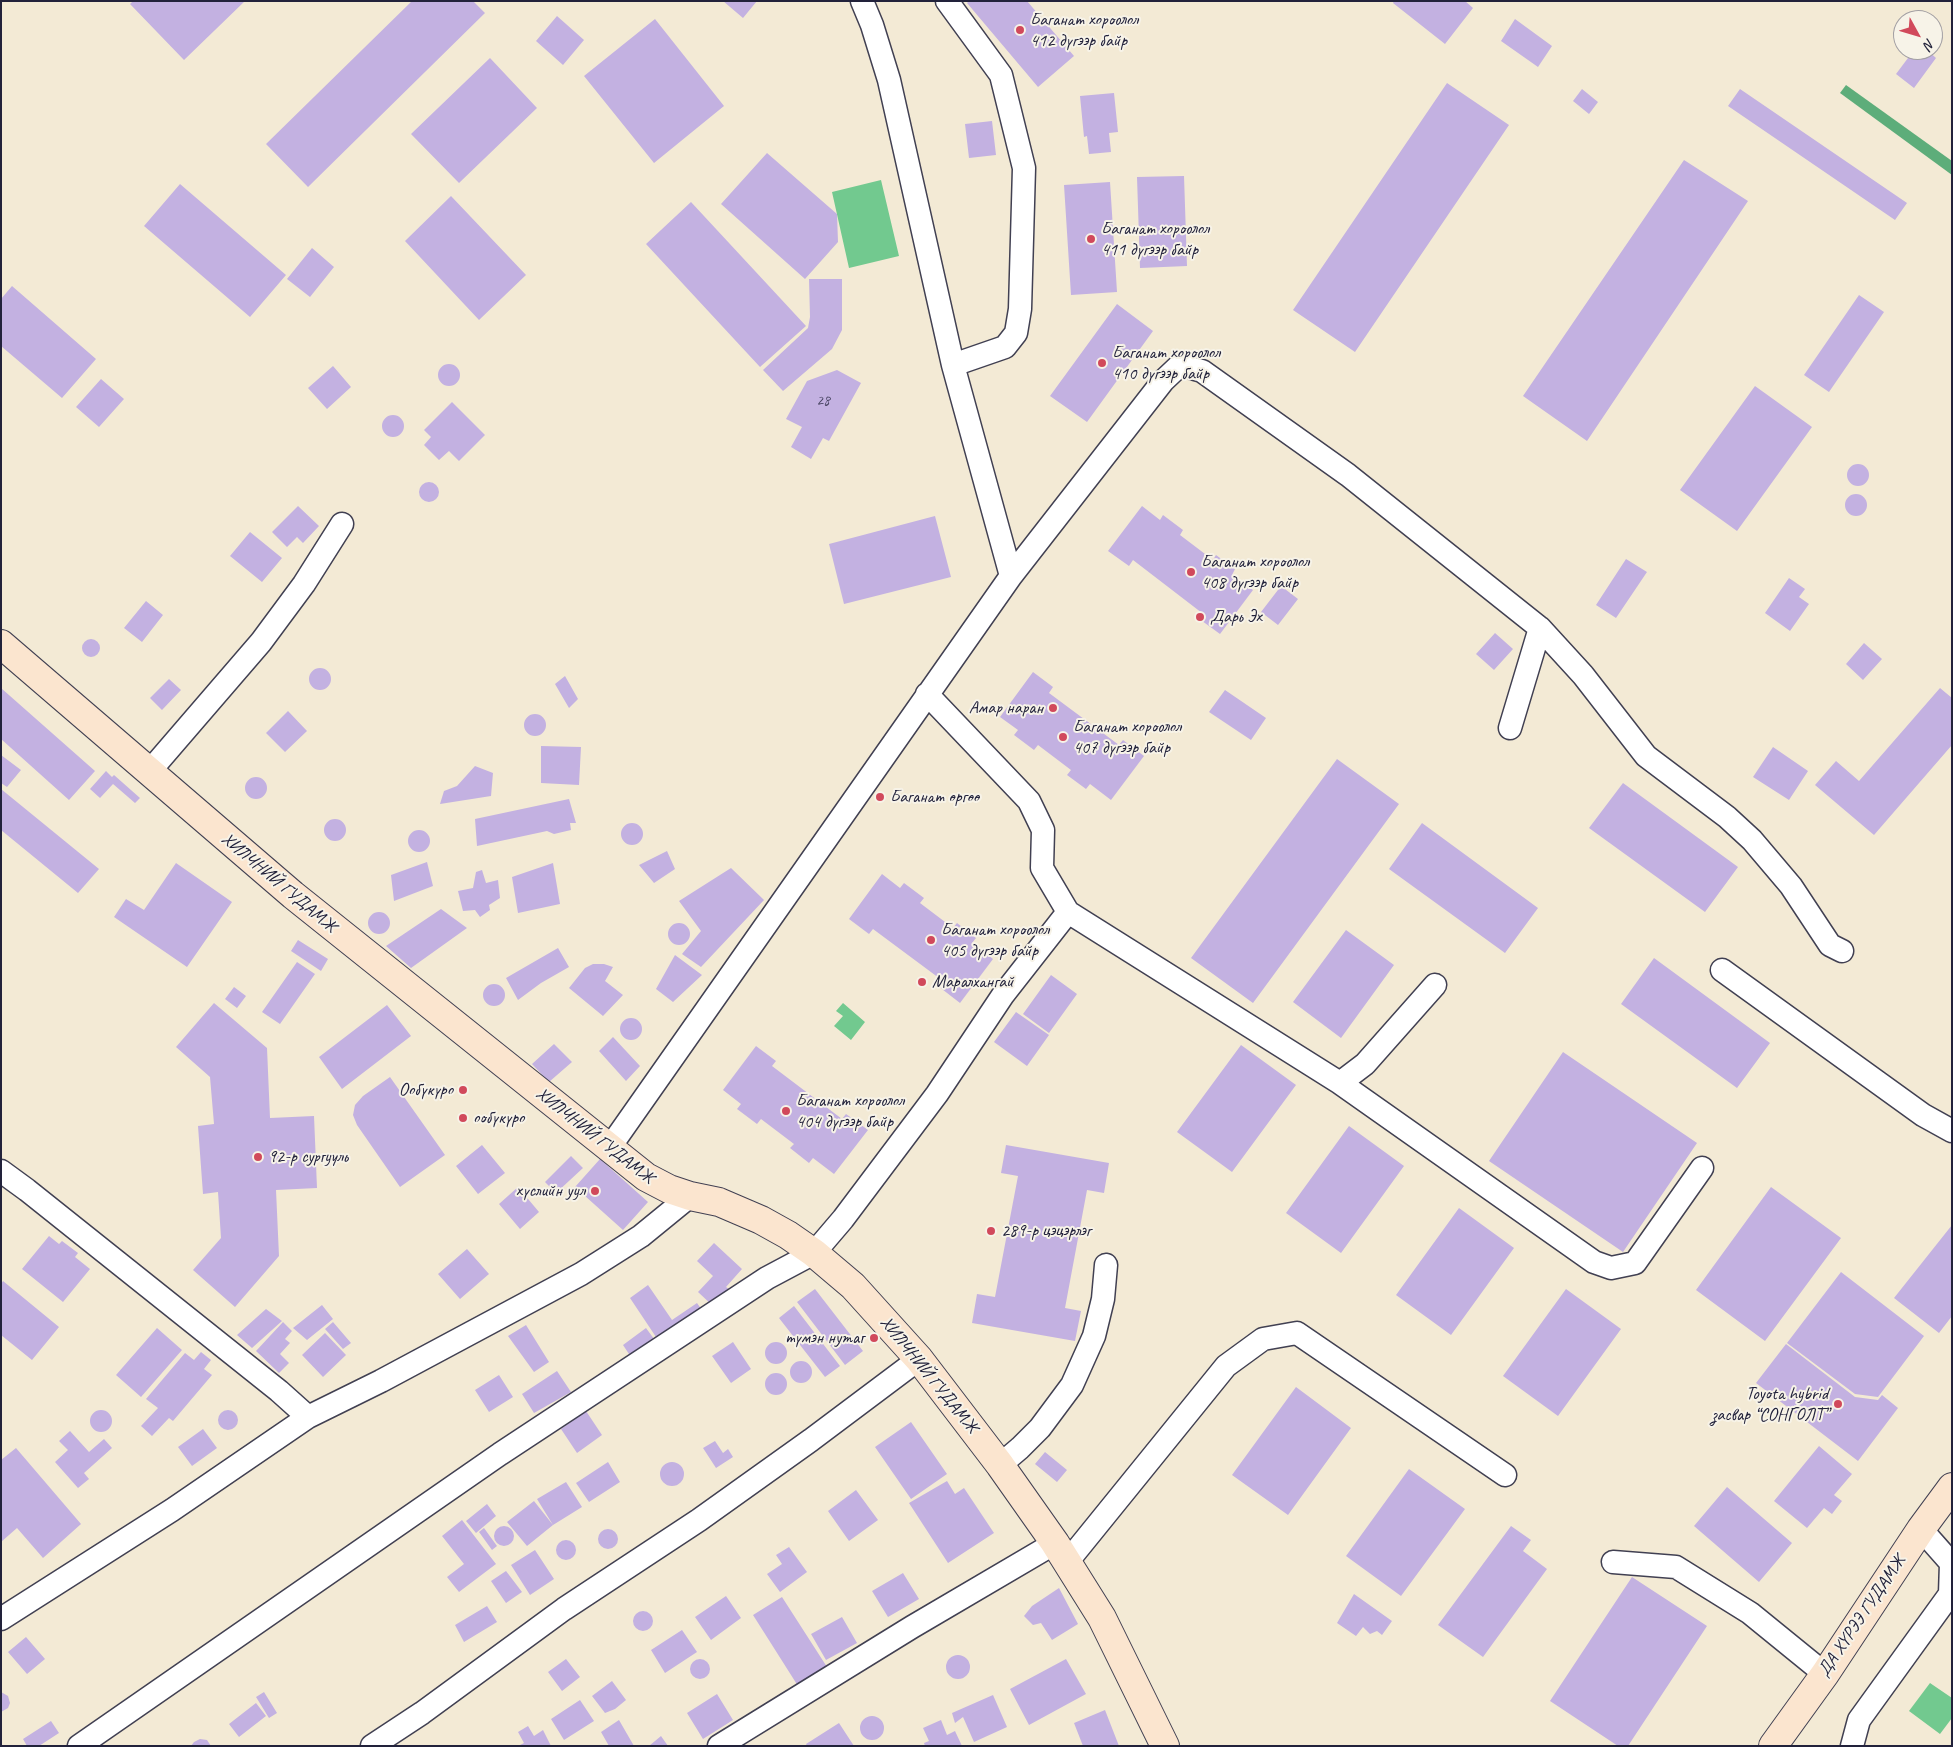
<!DOCTYPE html>
<html>
<head>
<meta charset="utf-8">
<style>
	body { margin:0 }
	#map { position:relative; width:1953px; height:1747px; overflow:hidden; background:#f3ead5; font-family:Caveat,sans-serif }
	canvas { display:block }
	.frame { position:absolute; inset:0; border:2px solid #22223b; pointer-events:none }
	.north { position:absolute; left:1893px; top:10px; width:50px; height:50px; box-sizing:border-box; background:#f7f3e8; border:1px solid #a29fa3; border-radius:50%; rotate:129deg; font-size:14px; font-weight:700; line-height:20px; text-align:center; color:#22223b }
	.north::after { content:''; display:block; margin:auto; width:18px; height:22px; background:#d1495b; clip-path:polygon(50% 0,100% 100%,50% 72%,0 100%) }
</style>
</head>
<body>
<div id="map">
<canvas width="1953" height="1747"></canvas>
<div class="frame"></div>
<div class="north">N</div>
</div>
<script>
const context = document.querySelector('canvas').getContext('2d');
context.lineJoin = 'round';
function fill(path, color) { context.fillStyle = color; context.fill(path, 'evenodd'); }
const shape = rows => new Path2D(rows.map(r => 'M' + r).join(''));
function stroke(path, color, width, dash) { context.strokeStyle = color; context.lineWidth = width; context.lineCap = dash ? 'butt' : 'round'; context.setLineDash(dash || []); context.stroke(path); }
function write(font, color, halo, rows, align = 'center') {
  context.font = font + ' Caveat,sans-serif'; context.lineWidth = 4; context.setLineDash([]); context.textBaseline = 'middle'; context.strokeStyle = halo; context.fillStyle = color; for (const [text, x, y, turn = 0] of rows) {
    context.save(); context.translate(x, y); context.rotate((+turn || 0) * Math.PI / 180); context.textAlign = isNaN(turn) ? turn : align; if (halo) context.strokeText(text, 0, 0); context.fillText(text, 0, 0); context.restore();
  }
}
fill(shape([
	[881,180,899,256,849,268,832,192],
	[843,1003,865,1022,851,1040,834,1026,843,1016,836,1011],
	[1930,1683,1952,1698,1952,1718,1940,1734,1909,1711]
]), '#72c98f');
fill(shape([
	[1846,85,1952,161,1952,175,1840,93]
]), '#5dad7a');
fill(shape([
	[133,1,245,1,184,60,130,4],
	[412,1,473,1,485,13,308,187,266,144],
	[723,1,757,1,743,18],
	[969,1,1027,1,1074,56,1038,87,967,3],
	[1394,1,1465,1,1473,8,1445,44,1393,3],
	[557,16,584,40,563,65,536,41],
	[655,19,724,106,654,163,584,76],
	[1515,19,1552,46,1538,67,1501,41],
	[1914,50,1927,50,1936,58,1914,88,1896,74],
	[490,58,537,108,459,183,411,134],
	[1447,83,1509,125,1355,352,1293,310],
	[1582,89,1598,102,1589,114,1573,101],
	[1740,89,1907,203,1895,220,1728,106],
	[1114,93,1118,132,1109,133,1111,152,1089,154,1087,136,1084,137,1080,96],
	[992,121,996,155,969,158,965,124],
	[767,153,837,214,838,242,805,279,721,204],
	[1684,160,1748,201,1587,441,1523,396],
	[1184,176,1187,266,1140,268,1137,177],
	[1110,182,1117,292,1071,295,1064,185],
	[180,184,286,275,250,317,144,226],
	[451,196,526,275,479,320,405,241],
	[691,202,806,326,760,367,646,244],
	[312,248,334,267,310,297,287,279],
	[809,279,842,279,842,330,832,349,783,391,763,370,808,328,810,317],
	[12,286,96,359,62,398,1,346,1,299],
	[1859,295,1884,312,1829,392,1804,375],
	[1117,304,1153,331,1087,422,1050,396],
	'438 375a11 11 0 1 1 22 0a11 11 0 1 1-22 0Z',
	[333,366,351,387,327,409,308,388],
	[837,370,861,383,829,441,823,438,811,459,791,447,802,427,786,419,807,381],
	[101,379,124,399,99,427,76,407],
	[1755,386,1812,427,1737,531,1680,490],
	[452,402,485,435,459,461,449,451,439,460,424,445,431,437,424,430],
	'382 426a11 11 0 1 1 22 0a11 11 0 1 1-22 0Z',
	'1847 475a11 11 0 1 1 22 0a11 11 0 1 1-22 0Z',
	'419 492a10 10 0 1 1 20 0a10 10 0 1 1-20 0Z',
	'1845 505a11 11 0 1 1 22 0a11 11 0 1 1-22 0Z',
	[298,506,319,526,303,543,297,537,287,547,272,532],
	[1142,506,1160,520,1163,515,1183,530,1180,535,1213,560,1216,555,1235,569,1232,575,1253,590,1220,634,1198,618,1202,613,1133,560,1129,566,1108,551],
	[935,516,951,577,844,604,829,544],
	[250,532,282,558,262,582,230,556],
	[1626,559,1647,572,1616,618,1596,605],
	[1789,578,1805,589,1799,597,1809,604,1790,631,1765,613],
	[1281,586,1298,599,1278,625,1261,612],
	[146,601,163,615,142,642,124,628],
	[1495,633,1513,649,1494,670,1476,654],
	'82 648a9 9 0 1 1 18 0a9 9 0 1 1-18 0Z',
	[1864,643,1882,659,1863,680,1846,664],
	'309 679a11 11 0 1 1 22 0a11 11 0 1 1-22 0Z',
	[1033,672,1053,687,1049,693,1119,745,1123,740,1144,756,1111,800,1090,784,1086,789,1067,775,1071,770,1038,745,1034,750,1014,735,1018,730,1000,717],
	[565,676,578,699,569,708,555,684],
	[169,679,181,690,162,710,150,698],
	[1,688,95,771,69,800,1,739],
	[1940,688,1952,698,1952,745,1874,835,1815,785,1836,761,1859,781],
	[1225,690,1266,718,1251,740,1209,712],
	[288,711,307,731,285,752,266,733],
	'524 725a11 11 0 1 1 22 0a11 11 0 1 1-22 0Z',
	[541,746,581,747,579,785,541,783],
	[1773,747,1808,771,1789,800,1753,777],
	[1,755,21,770,7,787,1,783],
	[1337,759,1399,804,1253,1003,1191,958],
	[475,766,493,773,491,796,440,804,444,791,457,786],
	[106,771,112,777,114,775,140,798,135,803,113,784,100,798,90,789],
	'245 788a11 11 0 1 1 22 0a11 11 0 1 1-22 0Z',
	[1623,783,1738,867,1705,912,1589,828],
	[1,789,99,869,78,893,1,830],
	[569,799,576,823,570,823,571,830,554,834,547,831,477,846,475,819],
	'324 830a11 11 0 1 1 22 0a11 11 0 1 1-22 0Z',
	'621 834a11 11 0 1 1 22 0a11 11 0 1 1-22 0Z',
	[1422,823,1538,908,1505,953,1389,869],
	'408 841a11 11 0 1 1 22 0a11 11 0 1 1-22 0Z',
	[667,851,675,869,654,883,639,865],
	[427,862,433,886,394,901,391,875],
	[176,863,232,902,187,967,114,917,126,899,144,910],
	[553,863,560,904,518,913,512,877],
	[731,868,764,900,701,967,682,954,701,931,679,901],
	[482,870,486,883,498,880,500,898,489,905,490,910,480,917,475,910,463,911,458,891,473,888,476,872],
	[882,874,900,888,904,883,924,898,920,903,953,928,957,923,976,938,972,943,993,959,960,1003,938,986,943,981,873,929,869,934,849,919],
	[441,909,467,928,411,968,386,946],
	'368 923a11 11 0 1 1 22 0a11 11 0 1 1-22 0Z',
	'668 934a11 11 0 1 1 22 0a11 11 0 1 1-22 0Z',
	[1346,930,1394,965,1341,1038,1293,1002],
	[298,940,328,959,321,971,291,951],
	[558,948,569,967,541,983,518,1000,506,978],
	[675,955,702,975,673,1002,656,989],
	[1654,958,1770,1043,1737,1088,1621,1004],
	[297,962,315,974,280,1024,262,1012],
	[593,964,604,964,613,967,605,981,623,995,603,1016,569,988,585,968],
	[1051,975,1077,994,1049,1033,1023,1014],
	'483 995a11 11 0 1 1 22 0a11 11 0 1 1-22 0Z',
	[234,987,246,996,237,1008,225,999],
	[214,1003,267,1048,270,1118,314,1116,317,1188,276,1190,279,1256,235,1307,193,1270,221,1238,218,1192,203,1194,198,1126,214,1124,210,1077,176,1047],
	[387,1005,411,1036,342,1089,319,1057],
	[1016,1012,1049,1035,1027,1066,994,1042],
	'620 1029a11 11 0 1 1 22 0a11 11 0 1 1-22 0Z',
	[613,1037,640,1066,626,1081,599,1051],
	[554,1044,572,1062,549,1082,532,1064],
	[1241,1045,1296,1085,1232,1172,1177,1132],
	[756,1046,776,1061,772,1066,842,1119,846,1114,868,1130,834,1174,813,1158,809,1163,790,1148,794,1144,761,1119,757,1124,737,1109,741,1104,723,1090],
	[1563,1052,1697,1143,1623,1252,1489,1161],
	[390,1077,445,1155,400,1187,357,1125,353,1115,355,1105,363,1096],
	[1349,1126,1404,1166,1341,1253,1286,1213],
	[482,1145,505,1173,478,1194,456,1166],
	[1006,1145,1109,1163,1104,1193,1087,1190,1065,1308,1081,1311,1075,1341,972,1323,977,1294,995,1297,1018,1176,1001,1173],
	[571,1156,583,1168,556,1193,545,1182],
	[600,1159,648,1202,623,1230,575,1187],
	[518,1187,539,1212,520,1229,499,1204],
	[1771,1187,1841,1238,1765,1341,1696,1290],
	[1459,1208,1514,1248,1451,1335,1396,1295],
	[1952,1225,1952,1316,1939,1333,1894,1298],
	[49,1236,59,1244,62,1241,78,1253,75,1257,90,1269,63,1302,22,1269],
	[714,1243,742,1269,726,1287,729,1289,713,1306,698,1292,713,1276,697,1261],
	[467,1249,489,1274,460,1299,438,1274],
	[1841,1272,1924,1336,1878,1397,1855,1394,1787,1343],
	[3,1281,59,1327,32,1360,1,1335,1,1284],
	[648,1285,672,1320,697,1303,706,1316,662,1346,630,1298],
	[815,1289,863,1351,845,1365,797,1302],
	[1566,1289,1621,1329,1558,1416,1503,1376],
	[322,1305,333,1319,307,1340,293,1328],
	[794,1306,840,1366,825,1377,779,1318],
	[266,1309,282,1321,252,1348,237,1335],
	[283,1322,292,1331,285,1339,290,1343,280,1354,289,1363,279,1373,256,1351],
	[333,1322,351,1343,343,1349,325,1329],
	[526,1325,549,1362,534,1372,508,1336],
	[157,1328,182,1350,141,1397,116,1375],
	[646,1328,657,1343,633,1360,623,1345],
	[325,1333,346,1355,323,1377,302,1355],
	'765 1353a11 11 0 1 1 22 0a11 11 0 1 1-22 0Z',
	[733,1342,751,1369,731,1383,712,1356],
	[1786,1344,1855,1397,1878,1400,1882,1395,1898,1408,1858,1461,1756,1383],
	[201,1352,211,1360,204,1369,212,1375,173,1421,169,1418,152,1436,141,1426,158,1408,146,1399,185,1353,194,1360],
	'790 1372a11 11 0 1 1 22 0a11 11 0 1 1-22 0Z',
	[557,1371,571,1392,534,1413,522,1394],
	'765 1384a11 11 0 1 1 22 0a11 11 0 1 1-22 0Z',
	[499,1375,513,1397,489,1412,475,1390],
	[1296,1387,1351,1428,1288,1515,1232,1475],
	'218 1420a10 10 0 1 1 20 0a10 10 0 1 1-20 0Z',
	'90 1421a11 11 0 1 1 22 0a11 11 0 1 1-22 0Z',
	[586,1411,602,1435,577,1453,561,1429],
	[911,1422,947,1474,911,1499,875,1447],
	[203,1429,217,1448,192,1466,178,1447],
	[70,1431,89,1452,104,1439,112,1448,84,1473,89,1479,78,1488,55,1462,68,1450,59,1441],
	[715,1441,723,1453,728,1449,733,1457,716,1468,703,1448],
	[1819,1446,1852,1474,1834,1495,1842,1501,1832,1514,1824,1508,1807,1528,1774,1501],
	[16,1448,81,1524,43,1558,17,1528,1,1542,1,1460],
	[1045,1452,1067,1470,1057,1482,1035,1464],
	'660 1474a12 12 0 1 1 24 0a12 12 0 1 1-24 0Z',
	[608,1462,620,1482,589,1502,576,1483],
	[1409,1469,1465,1509,1401,1596,1346,1556],
	[947,1481,955,1494,964,1488,994,1533,948,1563,909,1503],
	[566,1482,582,1507,553,1525,527,1546,507,1522,534,1501,553,1525,537,1499],
	[1727,1487,1792,1543,1759,1582,1694,1526],
	[856,1490,878,1520,849,1541,828,1511],
	[487,1504,496,1516,476,1533,466,1521],
	[462,1520,496,1564,459,1592,447,1577,464,1564,442,1536],
	[1511,1526,1531,1540,1523,1551,1547,1569,1483,1657,1438,1625],
	'494 1536a10 10 0 1 1 20 0a10 10 0 1 1-20 0Z',
	[484,1528,497,1546,492,1550,479,1532],
	'598 1539a10 10 0 1 1 20 0a10 10 0 1 1-20 0Z',
	'556 1550a10 10 0 1 1 20 0a10 10 0 1 1-20 0Z',
	[789,1547,807,1572,780,1592,767,1574,782,1564,776,1555],
	[535,1550,554,1579,530,1595,511,1565],
	[506,1571,522,1592,506,1603,491,1581],
	[903,1573,919,1599,888,1617,872,1591],
	[1632,1577,1707,1626,1628,1746,1618,1746,1550,1701],
	[1059,1588,1078,1624,1052,1640,1041,1623,1033,1625,1024,1616,1032,1606],
	[1354,1594,1392,1621,1382,1635,1377,1631,1370,1634,1363,1627,1356,1636,1337,1623],
	[726,1596,741,1618,711,1640,695,1617],
	[782,1597,827,1667,798,1686,753,1615],
	[487,1606,497,1622,464,1642,455,1625],
	'633 1621a10 10 0 1 1 20 0a10 10 0 1 1-20 0Z',
	[842,1617,857,1643,826,1660,811,1634],
	[682,1630,697,1652,665,1673,651,1650],
	[26,1637,45,1659,27,1674,8,1652],
	'946 1667a12 12 0 1 1 24 0a12 12 0 1 1-24 0Z',
	'690 1669a10 10 0 1 1 20 0a10 10 0 1 1-20 0Z',
	[566,1659,580,1677,562,1691,548,1672],
	[1066,1659,1086,1694,1029,1725,1010,1689],
	[612,1681,626,1700,615,1709,605,1713,592,1696],
	[1,1692,8,1696,10,1703,8,1708,1,1712],
	[264,1692,277,1713,269,1718,256,1697],
	[717,1694,733,1720,703,1739,687,1713],
	[993,1695,1007,1727,974,1742,963,1717,955,1723,952,1713],
	[580,1700,594,1721,564,1740,551,1719],
	[256,1703,266,1716,239,1737,229,1724],
	[1105,1710,1119,1746,1083,1746,1074,1723],
	'860 1728a12 12 0 1 1 24 0a12 12 0 1 1-24 0Z',
	[619,1720,634,1746,609,1746,601,1732],
	[941,1720,947,1735,955,1731,962,1746,925,1746,924,1743,929,1741,923,1728],
	[51,1721,59,1733,39,1746,27,1746,23,1739],
	[839,1723,854,1746,807,1746,806,1744],
	[528,1726,534,1736,543,1730,551,1746,518,1746,524,1743,518,1732],
	[661,1736,668,1746,649,1746],
	[200,1739,207,1740,211,1746,191,1746,194,1742]
]), '#c3b1e1');
const street = shape([
	[947,1,1001,75,1024,168,1020,309,1016,333,1005,347,953,365],
	[1011,576,1163,381,1180,365,1202,371,1348,475,1540,628,1510,728],
	[1540,628,1583,675,1646,756,1727,817,1752,840,1791,886,1830,945,1842,951],
	[927,694,1029,801,1043,830,1042,868,1068,912],
	[149,772,261,642,304,584,342,524],
	[1722,970,1923,1115,1952,1131],
	[1340,1083,1594,1262,1611,1268,1635,1263,1702,1168],
	[610,1147,1011,576,953,365,889,80,872,25,862,1],
	[1,1171,27,1190,279,1391,308,1417],
	[1000,1465,1020,1448,1040,1428,1072,1385,1094,1336,1103,1299,1106,1265],
	[1068,1561,1226,1366,1263,1339,1297,1333,1505,1475],
	[1613,1562,1676,1567,1750,1613,1825,1674],
	[1,1619,172,1510,308,1417,381,1381,581,1274,641,1236,690,1196],
	[79,1746,500,1454,767,1278,814,1253,843,1219,937,1094,1003,995,1068,912,1340,1083,1365,1064,1435,985],
	[372,1746,422,1713,564,1609,699,1520,811,1440,919,1359],
	[719,1746,912,1627,1055,1543],
	[1852,1746,1859,1720,1950,1594,1951,1563,1921,1529]
]);
const secondary = shape([
	[1,644,293,895,646,1177,669,1189,690,1196,719,1202,761,1220,788,1235,814,1253,853,1286,919,1359,1000,1465,1055,1543,1102,1618,1165,1746],
	[1773,1746,1825,1674,1921,1529,1952,1487]
]);
stroke(street, '#414052', 25);
stroke(secondary, '#414052', 30);
stroke(street, '#fff', 22);
stroke(secondary, '#fbe5cf', 28);
for (const [x, y, r, color] of [
	[1020,30,5,"#d1495b"],
	[1091,239,5,"#d1495b"],
	[1102,363,5,"#d1495b"],
	[1191,572,5,"#d1495b"],
	[1200,617,5,"#d1495b"],
	[1053,708,5,"#d1495b"],
	[1063,737,5,"#d1495b"],
	[880,797,5,"#d1495b"],
	[931,940,5,"#d1495b"],
	[922,982,5,"#d1495b"],
	[463,1090,5,"#d1495b"],
	[786,1111,5,"#d1495b"],
	[463,1118,5,"#d1495b"],
	[258,1157,5,"#d1495b"],
	[595,1191,5,"#d1495b"],
	[991,1231,5,"#d1495b"],
	[874,1338,5,"#d1495b"],
	[1838,1404,5,"#d1495b"]
]) { const dot = new Path2D(); dot.arc(x, y, r, 0, 2 * Math.PI); context.fillStyle = color; context.fill(dot); stroke(dot, '#f7f3e8', 2); }
write('15px', '#4a4664', null, [
	["28",823,401]
]);
write('18px', '#22223b', '#f7f3e8', [
	["Баганат хороолол",1030,20],
	["412 дүгээр байр",1030,41],
	["Баганат хороолол",1101,229],
	["411 дүгээр байр",1101,250],
	["Баганат хороолол",1112,353],
	["410 дүгээр байр",1112,374],
	["Баганат хороолол",1201,562],
	["408 дүгээр байр",1201,583],
	["Дарь Эх",1210,617],
	["Амар наран",1043,708,"right"],
	["Баганат хороолол",1073,727],
	["407 дүгээр байр",1073,748],
	["Баганат өргөө",890,797],
	["Баганат хороолол",941,930],
	["405 дүгээр байр",941,951],
	["Маралхангай",932,982],
	["Ообүкүро",453,1090,"right"],
	["Баганат хороолол",796,1101],
	["404 дүгээр байр",796,1122],
	["ообүкүро",473,1118],
	["92-р сургууль",268,1157],
	["хүслийн уул",585,1191,"right"],
	["289-р цэцэрлэг",1001,1231],
	["түмэн нутаг",864,1338,"right"],
	["Toyota hybrid",1828,1394,"right"],
	["засвар “СОНГОЛТ”",1828,1415,"right"]
], 'left');
write('18px', '#22223b', '#f7f3e8', [
	["ХИЛЧНИЙ ГУДАМЖ",279,883,40],
	["ХИЛЧНИЙ ГУДАМЖ",595,1136,38],
	["ХИЛЧНИЙ ГУДАМЖ",929,1375,51],
	["ДА ХҮРЭЭ ГУДАМЖ",1862,1616,-56]
]);
</script>
</body>
</html>
